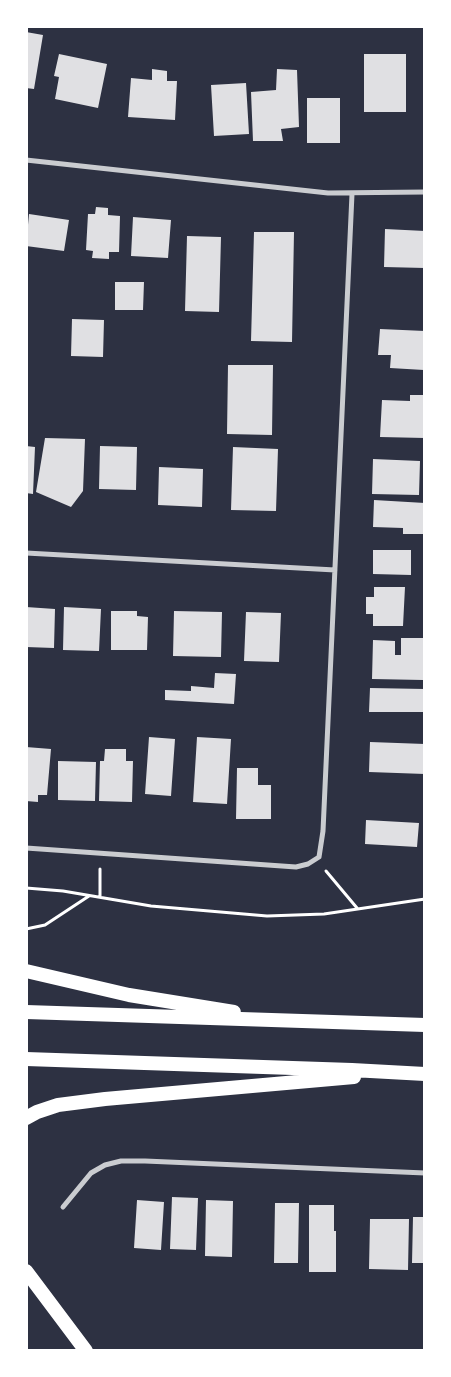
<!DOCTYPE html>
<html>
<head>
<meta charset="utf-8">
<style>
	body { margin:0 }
	#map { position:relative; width:451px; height:1377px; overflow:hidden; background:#2d3142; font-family:Montserrat,sans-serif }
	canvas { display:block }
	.frame { position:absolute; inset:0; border:28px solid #fff; pointer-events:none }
</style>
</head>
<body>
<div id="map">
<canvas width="451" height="1377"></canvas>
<div class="frame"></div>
</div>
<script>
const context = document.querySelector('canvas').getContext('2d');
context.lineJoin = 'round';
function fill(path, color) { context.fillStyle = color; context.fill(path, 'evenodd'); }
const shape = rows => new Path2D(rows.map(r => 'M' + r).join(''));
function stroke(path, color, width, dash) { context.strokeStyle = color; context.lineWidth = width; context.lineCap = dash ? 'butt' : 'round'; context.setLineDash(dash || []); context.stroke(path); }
fill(shape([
	[26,32,43,35,34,89,26,88],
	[59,54,107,64,98,108,55,99,59,77,54,76],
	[364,54,406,54,406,112,364,112],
	[152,69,167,71,167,81,177,81,175,120,128,117,131,78,152,80],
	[277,69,297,70,299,127,281,129,283,141,253,141,251,92,276,90],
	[246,83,249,134,214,136,211,85],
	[307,98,340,98,340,143,307,143],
	[96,207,108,208,108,215,120,216,119,252,109,252,109,259,92,258,93,251,86,250,88,214,95,214],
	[29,214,69,220,64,251,26,246],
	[133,217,171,220,168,258,131,256],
	[385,229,425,231,425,268,384,267],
	[254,232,294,232,292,342,251,341],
	[187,236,221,237,219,312,185,311],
	[115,282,144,282,143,310,115,310],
	[72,319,104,320,103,357,71,356],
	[380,329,425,331,424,370,390,368,391,355,378,355],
	[228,365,273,365,272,435,227,434],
	[410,395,425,395,425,438,380,437,382,400,410,401],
	[45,438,85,439,83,491,71,507,36,492],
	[26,446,35,447,33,494,26,493],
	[100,446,137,447,136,490,99,489],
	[233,447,278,449,276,511,231,510],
	[373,459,420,461,419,495,372,494],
	[159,467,203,469,202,507,158,505],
	[374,500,425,503,424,534,403,534,403,528,373,527],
	[373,550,411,550,411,575,373,574],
	[374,587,405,587,403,626,373,626,373,614,366,614,366,597,374,597],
	[26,607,55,609,54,648,26,647],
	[64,607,101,609,99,651,63,650],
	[111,611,137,611,137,616,148,617,147,650,111,650],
	[174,611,222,612,221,657,173,656],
	[246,612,281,613,279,662,244,661],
	[401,638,424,638,423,680,372,679,373,640,395,641,395,655,401,655],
	[215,673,236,674,234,704,165,700,165,690,191,691,191,686,214,688],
	[370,688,425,689,425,712,369,712],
	[149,737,175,739,171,796,145,794],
	[197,737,231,739,227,804,193,802],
	[370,742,425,744,425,774,369,772],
	[26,747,51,749,47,795,38,795,38,802,26,801],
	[105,749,126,749,126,761,133,761,132,802,99,801,100,761,104,761],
	[58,761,96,762,95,801,58,800],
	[237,768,258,768,258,785,271,785,271,819,236,819],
	[366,820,419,823,417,847,365,844],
	[172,1197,198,1198,196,1250,170,1249],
	[137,1200,164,1202,161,1250,134,1248],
	[206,1200,233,1201,232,1257,205,1256],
	[275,1203,299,1203,298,1263,274,1263],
	[309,1205,334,1205,334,1231,336,1231,336,1272,309,1272],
	[413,1217,425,1217,425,1263,412,1263],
	[370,1219,409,1219,408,1270,369,1269]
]), '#e0e0e3');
stroke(shape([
	[100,869,100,897],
	[326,871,357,908],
	[26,888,63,891,151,906,267,916,324,914,425,899],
	[26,929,45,925,89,896]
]), '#fff', 3);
stroke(shape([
	[26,160,328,193,425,192],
	[26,553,335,570],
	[26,848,296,867,308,864,319,857,323,831,352,194],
	[63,1207,91,1173,105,1165,121,1161,145,1161,425,1173]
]), '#caccd0', 5);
stroke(shape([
	[26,971,129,995,234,1012],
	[26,1012,425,1025],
	[26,1059,352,1070,425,1074],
	[26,1118,37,1112,58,1105,105,1099,354,1077],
	[26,1271,86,1351]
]), '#fff', 14);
</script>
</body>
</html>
